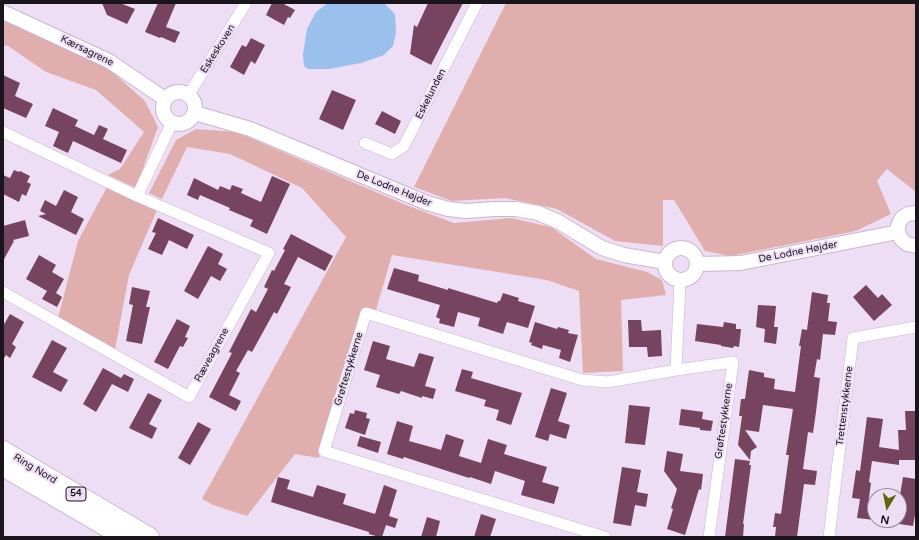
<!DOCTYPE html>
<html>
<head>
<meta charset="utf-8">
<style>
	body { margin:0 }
	#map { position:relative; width:919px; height:540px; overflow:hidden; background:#eedef5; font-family:"Varela Round",sans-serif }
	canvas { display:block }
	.frame { position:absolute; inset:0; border:4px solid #1a141c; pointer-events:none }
	.north { position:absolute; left:867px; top:488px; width:40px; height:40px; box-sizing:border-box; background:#eedef5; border:1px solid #998d9e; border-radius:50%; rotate:190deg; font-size:11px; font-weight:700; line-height:16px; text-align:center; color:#1a141c }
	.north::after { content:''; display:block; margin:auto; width:14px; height:18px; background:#5e6605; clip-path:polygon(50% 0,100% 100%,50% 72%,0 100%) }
</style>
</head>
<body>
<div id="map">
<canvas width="919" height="540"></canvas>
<div class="frame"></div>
<div class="north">N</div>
</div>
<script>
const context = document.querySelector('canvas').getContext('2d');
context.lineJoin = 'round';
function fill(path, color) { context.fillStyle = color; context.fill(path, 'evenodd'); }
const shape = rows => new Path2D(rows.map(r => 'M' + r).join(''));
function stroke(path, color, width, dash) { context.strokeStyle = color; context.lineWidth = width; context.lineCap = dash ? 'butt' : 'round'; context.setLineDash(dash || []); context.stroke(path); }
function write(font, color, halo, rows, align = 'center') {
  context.font = font + ' "Varela Round",sans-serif'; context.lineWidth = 4; context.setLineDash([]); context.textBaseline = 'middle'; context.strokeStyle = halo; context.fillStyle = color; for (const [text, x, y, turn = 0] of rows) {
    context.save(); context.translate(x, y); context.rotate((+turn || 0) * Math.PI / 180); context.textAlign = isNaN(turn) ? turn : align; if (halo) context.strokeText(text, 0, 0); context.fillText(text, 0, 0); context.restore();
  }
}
fill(shape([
	[506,3,916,3,916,192,887,169,877,181,891,214,856,231,731,256,705,251,674,200,663,200,663,246,615,241,557,209,505,198,452,201,414,187],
	[3,20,109,69,145,101,158,127,136,188,108,175,120,169,144,132,96,90,46,72,8,46,3,45],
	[196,129,236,132,406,205,454,223,511,218,551,227,596,259,647,272,662,280,666,295,621,300,623,371,583,373,579,291,547,280,392,255,376,310,363,308,319,458,295,454,247,516,213,505,202,499,346,237,302,188,230,154,187,147,162,199,149,193,176,140],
	[107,187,157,210,129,275,115,350,58,318,78,241]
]), '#e1aeae');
fill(shape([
	[328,3,384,3,395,14,396,33,393,46,384,55,361,63,329,69,308,69,304,66,303,54,307,29,316,12]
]), '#9ac0ee');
fill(shape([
	[102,3,120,3,135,9,127,24,107,15],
	[158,3,176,3,166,27,180,32,175,43,161,37,160,38,145,32],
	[272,3,282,3,295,10,290,18,288,17,284,25,266,15],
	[428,3,463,3,431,65,410,54,414,25,417,27],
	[251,38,265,45,255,64,251,61,244,75,230,67,242,45,246,47],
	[3,75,20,83,15,96,33,104,26,118,3,108],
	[332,90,356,100,343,130,319,119],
	[53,108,78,120,75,126,94,135,99,125,108,129,103,139,127,150,121,163,73,141,68,153,53,146,59,132,45,126],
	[382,111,401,121,395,134,375,124],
	[14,170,19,172,20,171,30,176,27,182,31,184,26,196,22,194,19,202,3,194,3,175,10,178],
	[272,176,290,184,267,234,250,226,253,220,229,210,230,208,200,195,198,200,187,195,194,178,218,190,220,186,230,190,232,185,243,189,241,193,261,202],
	[64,190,78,197,71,212,84,219,76,235,38,216,46,214,40,211,45,200,56,206],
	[158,218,194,235,187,249,169,240,162,255,148,249,156,233,152,232],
	[25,220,29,236,13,240,14,241,3,261,3,226],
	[291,234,333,256,325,271,298,257,284,284,291,287,277,314,274,312,252,352,248,350,236,371,240,373,229,395,241,401,236,411,209,397,232,353,229,352,251,309,256,312,268,289,264,287,272,270,274,271,285,250,283,249],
	[208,246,223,254,218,264,227,269,220,281,211,276,198,299,184,291],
	[39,255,56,265,52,272,64,279,56,293,62,297,57,307,42,299,47,291,26,279],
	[394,268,419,275,418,281,448,290,448,288,497,303,498,301,500,301,503,293,519,298,518,301,535,306,528,328,507,322,503,334,478,326,480,318,458,312,454,327,439,323,440,319,436,317,440,305,387,289],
	[866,285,878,298,882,294,892,305,874,321,853,297],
	[132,287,150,291,146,307,150,307,142,344,126,341,133,305,129,304],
	[812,292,828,295,827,303,830,303,828,321,837,322,835,335,823,334,820,360,817,359,814,377,820,378,816,412,813,433,808,432,803,469,817,471,815,485,804,484,797,537,775,537,776,527,773,527,775,513,781,514,789,455,786,455,793,409,763,405,759,432,745,430,757,447,751,451,750,460,738,445,742,416,739,416,741,399,745,399,749,370,764,373,764,377,775,379,774,389,795,392,801,346,799,346,802,329,807,330],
	[758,305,776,306,774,327,778,327,776,344,764,342,765,329,756,327],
	[10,314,24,322,12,344,16,347,10,358,6,355,3,360,3,326],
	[177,319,190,326,185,337,188,338,183,347,180,346,168,369,154,362],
	[628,320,641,320,642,331,661,330,662,356,648,357,647,347,629,347],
	[535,322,557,329,558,327,569,330,568,333,578,335,570,362,559,358,561,350,543,345,542,349,531,345,532,343,529,342],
	[724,322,736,324,736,329,741,329,739,347,734,346,733,348,721,346,721,345,695,341,697,324,723,327],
	[52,340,67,348,53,372,68,380,61,392,32,377],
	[373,341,390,346,386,359,414,367,419,353,434,357,425,386,436,389,433,399,422,396,422,398,401,391,399,394,376,387,380,375,364,370],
	[103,368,121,378,124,374,134,379,128,392,112,384,96,412,83,404],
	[462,369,473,372,471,378,522,393,511,425,496,420,499,410,484,406,486,400,455,391],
	[551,388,567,393,558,421,570,425,566,439,550,434,548,441,535,437],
	[148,393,162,400,149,424,157,428,152,439,129,428],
	[629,405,650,407,645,445,625,443],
	[681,409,703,412,702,419,713,421,711,431,700,430,700,428,679,425],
	[355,410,367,413,366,418,370,419,365,435,345,428,350,413,354,414],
	[905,411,916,411,916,460,899,460,899,465,872,461,869,482,871,483,868,505,875,506,875,520,857,518,860,499,852,498,856,470,860,471,867,417,883,419,879,447,899,450,898,430,906,430],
	[397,421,413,426,409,441,438,449,441,450,446,434,464,440,459,456,481,463,488,439,507,445,504,454,547,467,542,482,559,487,554,504,521,495,525,481,495,471,491,484,470,477,469,478,404,457,403,459,387,454],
	[198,422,211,429,190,465,178,458],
	[360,436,381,442,378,453,357,446],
	[667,451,683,454,680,471,703,474,701,490,699,489,685,535,667,529,673,509,671,508,677,489,664,471],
	[735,459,750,461,749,465,751,465,743,524,744,524,743,537,725,537],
	[622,467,641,470,637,492,648,494,646,507,635,505,631,526,613,523],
	[278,477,290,480,287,489,313,497,317,485,346,494,343,504,375,514,384,485,397,490,389,516,398,519,395,528,386,525,382,537,379,537,369,534,369,532,271,502],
	[903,477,916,479,916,509,913,526,899,524,899,501],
	[481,514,496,519,490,537,474,537],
	[427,517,440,521,436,537,421,537]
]), '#76445e');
const minor = shape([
	[189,94,246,3],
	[3,132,137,196,269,253,189,397,3,292],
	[365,143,392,154,404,146,477,3],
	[137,196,172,123],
	[676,370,680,280],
	[605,537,324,451,366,313,582,380,608,382,676,370,733,362,709,537],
	[829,537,853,338,916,327]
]);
const tertiary = shape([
	[3,12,109,61,165,99],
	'163 108a16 16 0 1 1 32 0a16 16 0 1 1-32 0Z',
	[195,113,250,129,427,203,448,209,466,211,495,209,516,209,538,213,559,222,602,248,624,255,665,262],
	[916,213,908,214,903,217,900,221,898,226,898,232,900,237,903,241,907,244,916,246],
	'665 264a16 16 0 1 1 32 0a16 16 0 1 1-32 0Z',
	[697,264,741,263,898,232]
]);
const trunk = shape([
	[3,450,150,537],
	[3,467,123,537]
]);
stroke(minor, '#c6b6cc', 12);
stroke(tertiary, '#c6b6cc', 16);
stroke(trunk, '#c6b6cc', 20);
stroke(minor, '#fff', 11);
stroke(tertiary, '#fff', 14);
stroke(trunk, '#fff', 18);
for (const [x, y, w] of [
	[76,494,20]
]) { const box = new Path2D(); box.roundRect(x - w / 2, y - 7, w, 14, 3); context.fillStyle = '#eedef5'; context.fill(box); stroke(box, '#1a141c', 1); }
write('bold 9px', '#1a141c', null, [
	["54",76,494]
]);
write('10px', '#1a141c', '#eedef5', [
	["Eskeskoven",218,49,-58],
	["Kærsagrene",87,51,26],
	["Eskelunden",431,94,-63],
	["De Lodne Højder",394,189,22],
	["De Lodne Højder",798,252,-11],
	["Ræveagrene",212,355,-61],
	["Grøftestykkerne",349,369,-73],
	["Trettenstykkerne",845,406,-83],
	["Grøftestykkerne",724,421,-82],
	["Ring Nord",35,469,31]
]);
</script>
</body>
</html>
